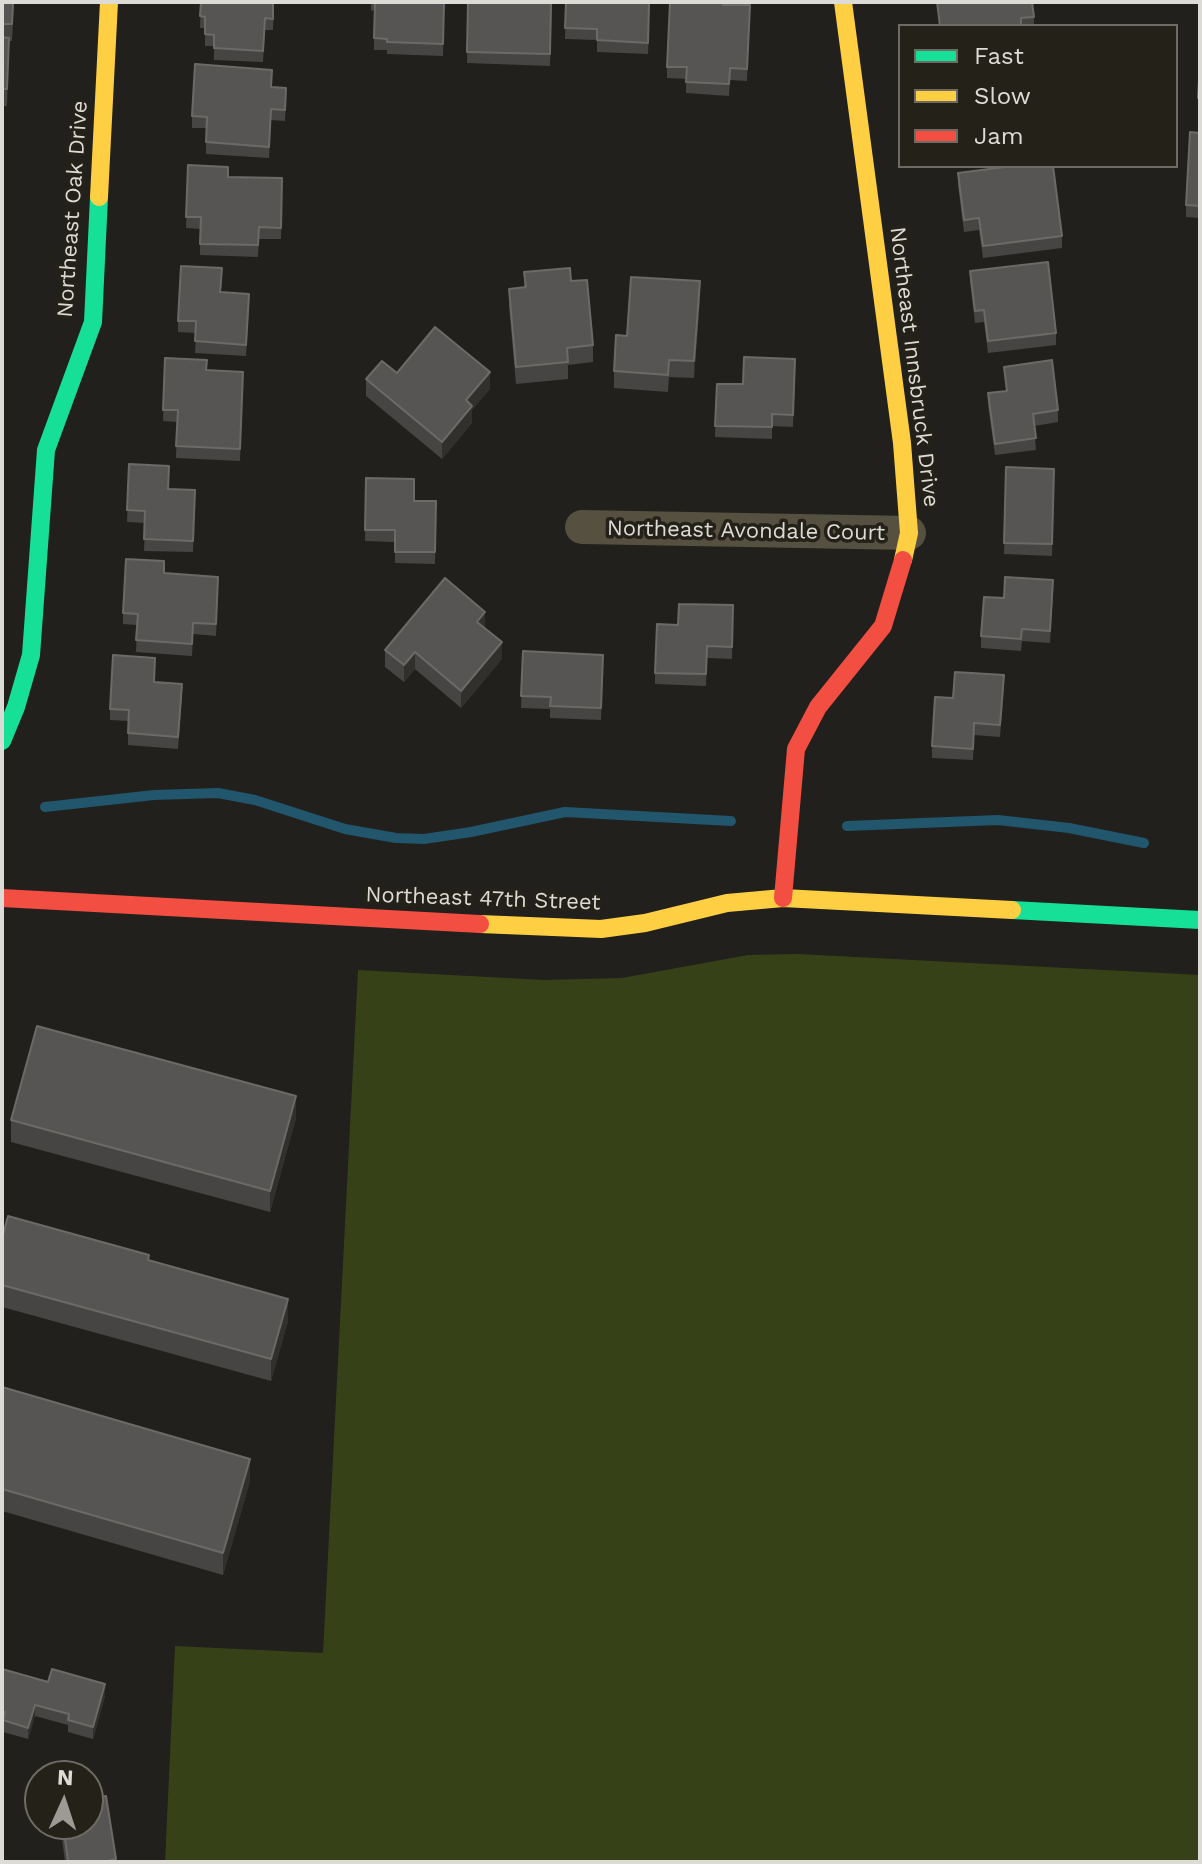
<!DOCTYPE html>
<html>
<head>
<meta charset="utf-8">
<style>
	body { margin:0 }
	#map { position:relative; width:1202px; height:1864px; overflow:hidden; background:#21201c; font-family:"Work Sans",sans-serif }
	canvas { display:block }
	.frame { position:absolute; inset:0; border:4px solid #dddbd5; pointer-events:none }
	.legend { position:absolute; left:898px; top:24px; width:280px; height:144px; box-sizing:border-box; background:#242119; border:2px solid #6e6b64; margin:0; padding:10px 14px; list-style:none; font-size:24px; color:#dddbd5 }
	.legend li { display:flex; align-items:center; gap:16px; height:40px }
	.legend b { width:40px; border:2px solid #6e6b64 }
	.north { position:absolute; left:24px; top:1760px; width:80px; height:80px; box-sizing:border-box; background:#242119; border:2px solid #6e6b64; border-radius:50%; rotate:3deg; font-size:22px; font-weight:700; line-height:32px; text-align:center; color:#dddbd5 }
	.north::after { content:''; display:block; margin:auto; width:28px; height:36px; background:#9b9a94; clip-path:polygon(50% 0,100% 100%,50% 72%,0 100%) }
</style>
</head>
<body>
<div id="map">
<canvas width="1202" height="1864"></canvas>
<div class="frame"></div>
<ul class="legend">
<li><b style="height:10px;background:#16e098"></b>Fast</li>
<li><b style="height:10px;background:#ffcf43"></b>Slow</li>
<li><b style="height:10px;background:#f24e42"></b>Jam</li>
</ul>
<div class="north">N</div>
</div>
<script>
const context = document.querySelector('canvas').getContext('2d');
context.lineJoin = 'round';
function fill(path, color) { context.fillStyle = color; context.fill(path, 'evenodd'); }
const shape = rows => new Path2D(rows.map(r => 'M' + r).join(''));
function stroke(path, color, width, dash) { context.strokeStyle = color; context.lineWidth = width; context.lineCap = dash ? 'butt' : 'round'; context.setLineDash(dash || []); context.stroke(path); }
function write(font, color, halo, rows, align = 'center') {
  context.font = font + ' "Work Sans",sans-serif'; context.lineWidth = 7; context.setLineDash([]); context.textBaseline = 'middle'; context.strokeStyle = halo; context.fillStyle = color; for (const [text, x, y, turn = 0] of rows) {
    context.save(); context.translate(x, y); context.rotate((+turn || 0) * Math.PI / 180); context.textAlign = isNaN(turn) ? turn : align; if (halo) context.strokeText(text, 0, 0); context.fillText(text, 0, 0); context.restore();
  }
}
fill(shape([
	[798,954,1200,975,1200,1862,165,1862,175,1646,323,1653,358,970,544,980,622,978,748,955]
]), '#374118');
stroke(shape([
	[45,807,154,795,218,793,255,800,345,829,396,838,424,839,471,832,565,812,731,821],
	[847,826,998,820,1069,828,1144,843]
]), '#21566c', 10);
stroke(shape([
	[582,527,909,533]
]), '#55503f', 34);
stroke(shape([
	[2,741,16,707,31,655,46,450,93,322,99,197],
	[1012,910,1200,920]
]), '#16e098', 18);
stroke(shape([
	[843,2,902,443,909,533,903,560],
	[99,197,109,2],
	[480,924,601,929,645,923,727,903,783,898,1012,910]
]), '#ffcf43', 18);
stroke(shape([
	[2,898,480,924],
	[783,898,796,749,818,707,883,626,903,560]
]), '#f24e42', 18);
fill(shape([
	[2,2,14,2,12,41,9,41,7,106,2,106],
	[201,2,274,2,273,30,265,30,263,62,214,60,214,46,205,46,205,28,200,28],
	[371,2,444,2,443,56,387,54,387,50,374,50,374,10,371,11],
	[468,2,552,2,550,66,467,63],
	[566,2,650,2,648,54,597,52,597,40,565,39],
	[937,2,1034,17,1034,26,939,26],
	[723,5,750,5,747,81,730,80,729,96,686,93,686,79,667,78,667,67],
	[1200,61,1200,110,1198,110],
	[272,87,286,99,285,121,271,120,269,158,206,154,206,128,192,128,192,116],
	[1200,133,1200,218,1186,217,1186,205],
	[188,165,228,177,282,178,281,239,259,239,258,257,200,255,200,229,186,228],
	[958,173,1062,236,1062,248,983,258,979,230,964,232,958,185],
	[970,271,1056,333,1056,345,988,353,984,322,975,323,970,282],
	[524,272,571,281,593,345,593,362,568,365,568,379,516,384,509,306,509,289,524,287],
	[222,280,221,292,249,306,246,356,195,353,196,333,178,332,178,321],
	[700,298,694,378,669,377,668,392,614,388,614,371,627,336],
	[165,358,207,370,243,372,240,461,176,458,177,422,163,421],
	[795,359,793,427,772,426,772,439,715,437,717,384,743,384],
	[1004,367,1058,410,1058,422,1034,426,1036,450,995,455,988,405,988,393,1006,391],
	[397,373,490,389,472,410,472,423,442,459,366,396,366,379],
	[129,464,169,489,195,490,193,552,144,551,145,523,127,522],
	[1006,467,1054,469,1052,556,1004,554],
	[366,478,414,501,436,501,435,564,395,563,395,542,365,541],
	[164,573,218,588,216,636,193,634,192,656,136,652,137,625,123,624,123,613],
	[1053,592,1050,643,1022,641,1021,651,981,648,981,636,1004,598],
	[733,605,732,659,707,658,706,686,655,684,655,673,678,625],
	[485,628,502,659,461,708,415,669,404,682,385,667,385,650],
	[523,651,603,655,601,720,550,718,550,709,521,708],
	[155,669,155,682,182,696,178,749,128,745,128,721,110,720,110,709],
	[1004,686,1000,737,974,735,973,760,932,758,932,746,953,698],
	[296,1118,270,1212,11,1142,11,1120],
	[2,1239,288,1321,271,1381,2,1307],
	[2,1387,250,1481,223,1575,2,1511],
	[2,1669,105,1696,93,1739,68,1732,68,1725,35,1716,28,1739,3,1732],
	[60,1824,88,1824,116,1859,116,1862,58,1862,65,1861]
]), '#474543');
fill(shape([
	[700,281,700,298,694,378,694,361],
	[490,372,490,389,472,410,472,423,442,459,442,442,466,400],
	[485,612,485,629,477,622],
	[502,642,502,659,461,708,461,691],
	[415,652,415,669,404,682,404,665],
	[296,1096,296,1118,270,1212,270,1191],
	[288,1299,288,1321,271,1381,271,1359],
	[250,1459,250,1481,223,1575,223,1553],
	[105,1684,105,1696,93,1739,93,1727],
	[35,1705,35,1716,28,1739,28,1728]
]), '#31302d');
const building = shape([
	[2,2,13,2,12,24,2,24,2,2],
	[201,2,273,2,273,19,265,18,263,51,214,48,214,35,205,34,205,17,200,16,201,2],
	[375,2,444,2,443,44,387,42,387,39,374,38,375,2],
	[468,2,551,2,550,54,467,52,468,2],
	[566,2,649,2,648,43,597,40,597,29,565,28,566,2],
	[670,2,723,2,723,5,750,5,747,69,730,68,729,84,686,82,687,67,667,67,670,2],
	[937,2,1032,2,1034,17,1021,18,1021,26,940,26,937,2],
	[2,37,9,38,7,89,2,89,2,37],
	[1200,61,1200,98,1198,98,1200,61],
	[195,64,272,70,271,87,286,88,285,110,271,109,269,147,206,142,207,117,192,116,195,64],
	[1190,132,1200,133,1200,206,1186,205,1190,132],
	[188,165,228,167,228,177,282,178,281,228,259,227,258,245,200,244,201,217,186,217,188,165],
	[1013,166,1053,166,1062,236,983,246,979,218,964,220,958,173,1013,166],
	[1048,262,1056,333,988,341,984,310,975,311,970,271,1048,262],
	[181,266,222,268,220,292,249,294,246,345,195,341,196,321,178,321,181,266],
	[570,268,571,281,587,280,593,345,567,348,568,362,516,367,509,289,526,287,524,272,570,268],
	[631,277,700,281,694,361,669,360,668,375,614,371,616,335,627,336,631,277],
	[435,327,490,372,466,400,472,406,442,442,366,379,382,361,397,373,435,327],
	[744,357,795,359,793,415,772,414,772,427,715,426,717,384,743,384,744,357],
	[165,358,207,360,206,370,243,372,240,449,176,446,178,410,163,410,165,358],
	[1052,360,1058,410,1033,414,1036,438,995,444,988,393,1007,391,1004,367,1052,360],
	[129,464,169,466,168,489,195,490,193,541,144,539,145,511,127,510,129,464],
	[1006,467,1054,469,1052,544,1004,543,1006,467],
	[366,478,414,479,414,501,436,501,435,552,395,552,395,530,365,530,366,478],
	[126,559,164,561,164,573,218,577,216,624,193,623,192,644,136,640,138,614,123,613,126,559],
	[1005,577,1053,580,1050,631,1022,629,1021,639,981,636,984,597,1004,598,1005,577],
	[445,578,485,612,477,622,502,642,461,691,415,652,404,665,385,650,445,578],
	[679,604,733,605,732,647,707,646,706,674,655,673,657,624,678,625,679,604],
	[523,651,603,655,601,708,550,706,551,697,521,696,523,651],
	[113,655,155,658,154,682,182,684,178,737,128,733,129,710,110,709,113,655],
	[955,672,1004,675,1000,725,974,723,973,749,932,746,935,697,953,698,955,672],
	[37,1026,296,1096,270,1191,11,1120,37,1026],
	[8,1216,149,1255,148,1260,288,1299,271,1359,2,1285,2,1239,8,1216],
	[2,1387,250,1459,223,1553,2,1489,2,1387],
	[2,1669,48,1682,52,1669,105,1684,93,1727,68,1720,69,1714,35,1705,28,1728,3,1720,5,1712,2,1711,2,1669],
	[106,1796,116,1859,103,1862,58,1862,68,1861,63,1824,88,1824,88,1799,106,1796]
]);
fill(building, '#575553');
stroke(building, '#6c6a67', 2);
write('22px', '#dddbd5', '#242119', [
	["Northeast Oak Drive",73,209,-86],
	["Northeast Innsbruck Drive",914,367,83],
	["Northeast Avondale Court",746,531,1],
	["Northeast 47th Street",483,899,2]
]);
</script>
</body>
</html>
